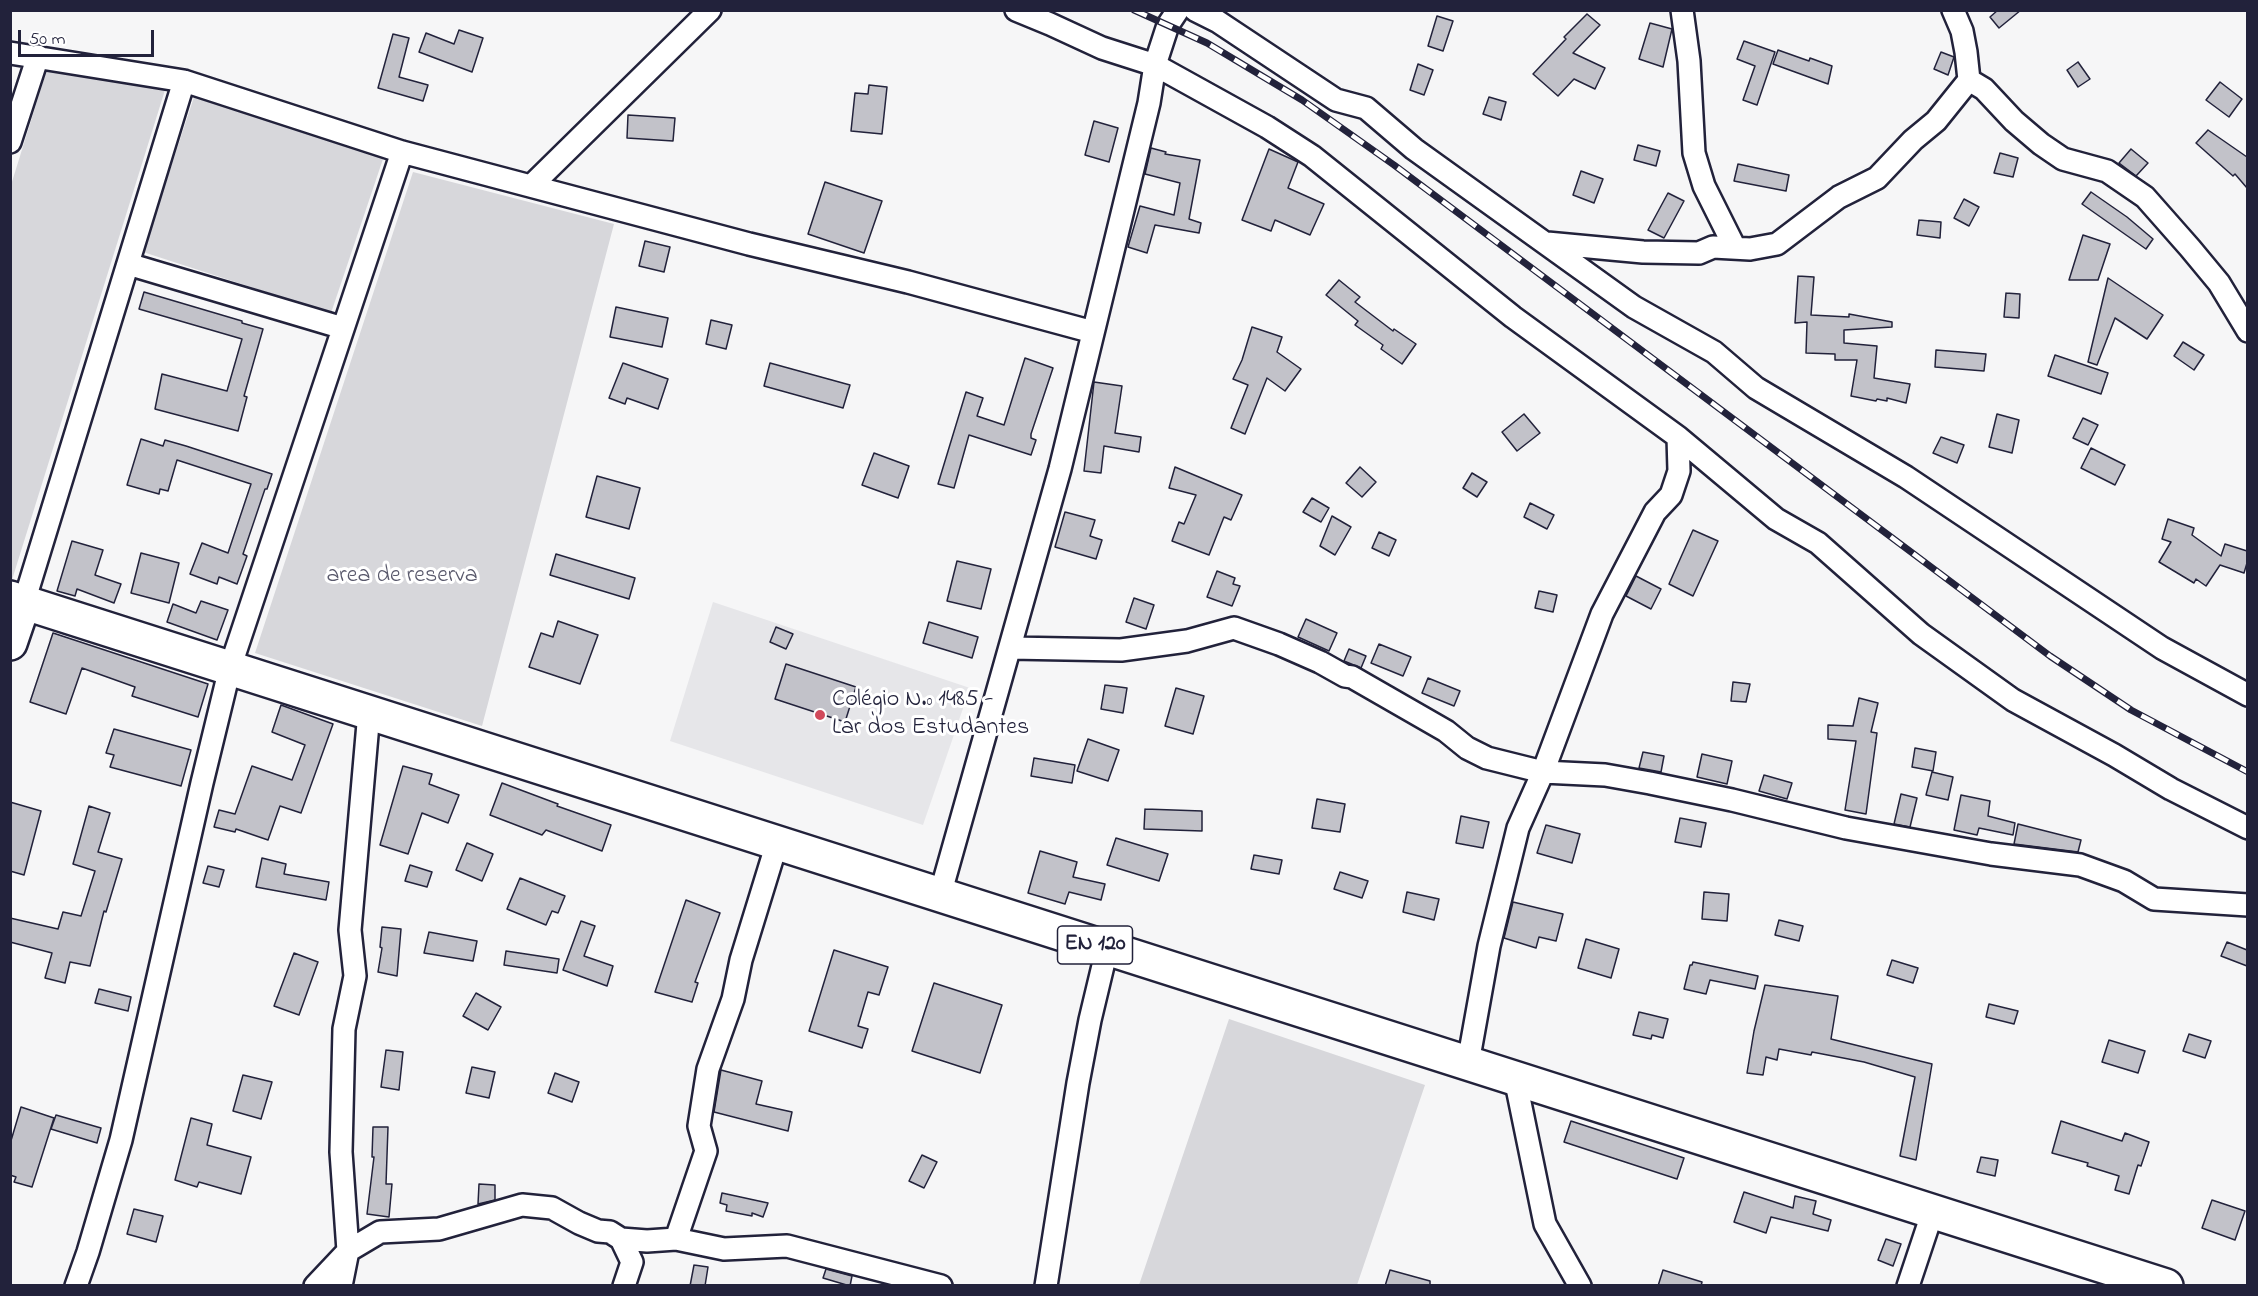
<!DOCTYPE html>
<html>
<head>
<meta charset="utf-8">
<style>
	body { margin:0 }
	#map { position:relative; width:2258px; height:1296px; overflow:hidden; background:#f6f6f7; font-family:"Indie Flower",sans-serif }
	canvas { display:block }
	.frame { position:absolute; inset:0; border:12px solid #22223b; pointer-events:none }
	.scale { position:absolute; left:18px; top:30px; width:136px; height:27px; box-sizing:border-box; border:3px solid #22223b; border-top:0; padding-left:8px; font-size:18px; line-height:21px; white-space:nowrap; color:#22223b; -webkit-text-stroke:4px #fff; paint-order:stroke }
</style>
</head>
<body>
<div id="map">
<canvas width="2258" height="1296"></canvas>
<div class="frame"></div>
<div class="scale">50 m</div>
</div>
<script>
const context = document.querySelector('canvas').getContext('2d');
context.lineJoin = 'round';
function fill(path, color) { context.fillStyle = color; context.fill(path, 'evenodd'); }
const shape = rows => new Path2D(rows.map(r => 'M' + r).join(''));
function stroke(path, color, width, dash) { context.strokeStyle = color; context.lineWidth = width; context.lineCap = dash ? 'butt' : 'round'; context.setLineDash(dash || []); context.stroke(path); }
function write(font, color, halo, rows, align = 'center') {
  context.font = font + ' "Indie Flower",sans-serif'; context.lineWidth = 6; context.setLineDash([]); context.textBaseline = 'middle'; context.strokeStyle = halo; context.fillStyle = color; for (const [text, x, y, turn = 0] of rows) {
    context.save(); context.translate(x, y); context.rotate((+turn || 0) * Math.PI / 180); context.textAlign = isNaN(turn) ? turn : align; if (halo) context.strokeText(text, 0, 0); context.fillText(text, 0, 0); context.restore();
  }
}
fill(shape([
	[713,602,970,688,923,825,670,741]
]), '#e6e6e9');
fill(shape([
	[48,66,165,90,11,583,11,185],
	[195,94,384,156,331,313,143,252],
	[413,172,614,224,482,726,255,653],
	[1229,1019,1425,1085,1357,1285,1139,1285]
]), '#d7d7db');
const building = shape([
	[1998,10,2021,10,1999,28,1990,17,1998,10],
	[1587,14,1600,25,1573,53,1605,68,1595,89,1574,79,1558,96,1533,74,1566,39,1564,37,1587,14],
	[1437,16,1453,21,1443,51,1428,46,1437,16],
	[1650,23,1672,29,1663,67,1639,59,1650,23],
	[459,30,483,38,472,72,419,52,426,33,454,44,459,30],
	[393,34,409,38,399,77,428,85,423,101,378,88,393,34],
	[1744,41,1775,52,1757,105,1743,100,1755,66,1737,59,1744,41],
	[1778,50,1809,61,1810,58,1832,66,1828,84,1773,64,1778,50],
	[1941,52,1954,57,1948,75,1934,69,1941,52],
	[2078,62,2090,79,2078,87,2067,70,2078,62],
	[1418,64,1433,70,1424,95,1410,90,1418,64],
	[2220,82,2242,99,2229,117,2206,100,2220,82],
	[869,85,887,87,882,134,851,131,855,93,868,94,869,85],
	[1489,97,1506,102,1501,120,1483,114,1489,97],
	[628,115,675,118,673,141,627,138,628,115],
	[1094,121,1118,128,1109,162,1085,155,1094,121],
	[2208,130,2247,157,2247,188,2235,174,2233,176,2196,143,2208,130],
	[1638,145,1660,151,1656,166,1634,160,1638,145],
	[1151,148,1166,152,1165,154,1200,160,1189,219,1201,223,1199,233,1155,225,1147,253,1128,247,1140,206,1174,215,1180,183,1145,174,1151,148],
	[1269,149,1298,162,1288,188,1324,204,1310,235,1275,220,1271,231,1242,220,1269,149],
	[2131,149,2148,163,2136,176,2119,163,2131,149],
	[2000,153,2018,158,2013,177,1994,173,2000,153],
	[1738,164,1789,175,1786,191,1734,181,1738,164],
	[1581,171,1603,179,1594,203,1573,195,1581,171],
	[825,182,882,201,864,253,808,234,825,182],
	[2091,192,2127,217,2153,239,2146,249,2082,204,2091,192],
	[1668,193,1684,201,1664,238,1648,230,1668,193],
	[1964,199,1979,207,1969,226,1954,218,1964,199],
	[1919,220,1941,222,1940,238,1917,235,1919,220],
	[2083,235,2110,244,2098,280,2069,280,2083,235],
	[645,241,670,247,664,272,639,266,645,241],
	[1798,276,1814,277,1811,315,1849,317,1849,314,1892,322,1892,327,1844,330,1844,343,1877,346,1874,378,1910,384,1906,403,1887,398,1887,401,1877,399,1876,401,1851,396,1857,360,1835,360,1835,354,1806,353,1807,322,1795,323,1798,276],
	[2108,278,2163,315,2147,339,2115,318,2097,365,2088,362,2108,278],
	[1339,280,1360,297,1355,302,1393,331,1394,329,1416,344,1402,364,1381,349,1383,345,1355,325,1358,321,1326,295,1339,280],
	[144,292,242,321,242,323,263,329,244,396,247,397,238,431,155,409,162,374,227,391,242,339,139,309,144,292],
	[2006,293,2020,294,2019,318,2004,317,2006,293],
	[616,307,668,318,662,347,610,337,616,307],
	[711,320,732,325,726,349,706,344,711,320],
	[1252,327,1282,337,1277,352,1301,369,1285,391,1267,378,1245,434,1231,428,1248,385,1233,379,1242,360,1252,327],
	[2183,342,2204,355,2194,370,2174,356,2183,342],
	[1936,350,1986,354,1984,371,1935,367,1936,350],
	[2055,355,2108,373,2101,394,2048,376,2055,355],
	[1025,358,1053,368,1031,434,1031,438,1036,440,1031,455,969,435,954,488,938,484,966,392,983,398,977,416,1004,425,1025,358],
	[623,363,668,379,658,409,627,398,625,404,609,398,623,363],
	[770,363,850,385,843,408,764,386,770,363],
	[1094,382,1122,386,1115,433,1141,437,1139,452,1104,446,1101,473,1084,471,1094,382],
	[1524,414,1540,433,1517,451,1502,432,1524,414],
	[1997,414,2019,420,2012,453,1989,447,1997,414],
	[2083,418,2098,425,2088,445,2073,438,2083,418],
	[1941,437,1964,445,1957,463,1933,453,1941,437],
	[141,439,163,446,165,440,186,446,272,474,267,489,265,489,243,554,247,556,237,584,219,577,217,584,190,574,202,543,228,553,251,484,177,460,168,491,160,489,159,494,127,485,141,439],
	[2091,448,2125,465,2115,485,2081,468,2091,448],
	[874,453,909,466,898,498,862,485,874,453],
	[1175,467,1242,495,1231,520,1224,517,1209,555,1172,541,1179,522,1184,524,1196,495,1169,488,1175,467],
	[1360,467,1376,482,1362,497,1346,483,1360,467],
	[1472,473,1487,482,1477,497,1463,488,1472,473],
	[597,476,640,488,629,529,586,517,597,476],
	[1312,498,1329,508,1321,522,1303,512,1312,498],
	[1530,503,1554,515,1547,529,1524,517,1530,503],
	[1065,512,1095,520,1090,536,1102,540,1096,559,1055,547,1065,512],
	[1332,516,1351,527,1335,555,1320,546,1332,516],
	[2168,519,2194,528,2192,535,2221,556,2225,544,2247,551,2247,563,2244,573,2220,565,2206,586,2196,579,2194,583,2159,562,2171,542,2162,539,2168,519],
	[1693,530,1718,541,1693,596,1669,584,1693,530],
	[1379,532,1396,540,1389,556,1372,548,1379,532],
	[72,541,103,550,95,575,121,584,114,603,77,589,75,596,57,591,72,541],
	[141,553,179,563,169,603,131,593,141,553],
	[556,554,635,578,629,599,550,575,556,554],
	[957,561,991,569,981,609,947,601,957,561],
	[1217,571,1235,578,1233,584,1240,586,1232,606,1207,597,1217,571],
	[1636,576,1661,589,1651,609,1626,596,1636,576],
	[1539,591,1557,595,1553,612,1535,608,1539,591],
	[1134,598,1154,605,1146,629,1126,622,1134,598],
	[201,601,228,610,217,640,167,622,173,604,196,613,201,601],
	[1306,619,1337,633,1329,651,1298,637,1306,619],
	[558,621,598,635,580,684,529,667,541,633,553,637,558,621],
	[929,622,978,637,972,658,923,643,929,622],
	[776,627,793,634,786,649,770,642,776,627],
	[53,633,208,684,198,717,132,696,135,687,82,668,66,714,30,702,53,633],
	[1379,644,1411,657,1403,676,1371,663,1379,644],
	[1349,649,1366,656,1361,668,1344,661,1349,649],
	[786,664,856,687,845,722,775,699,786,664],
	[1428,678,1460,691,1454,706,1422,693,1428,678],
	[1733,682,1750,684,1746,702,1731,701,1733,682],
	[1105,685,1127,688,1123,713,1101,709,1105,685],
	[1176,688,1204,696,1193,734,1165,726,1176,688],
	[1859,698,1878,703,1871,732,1877,733,1866,814,1845,810,1856,741,1828,739,1828,725,1853,726,1859,698],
	[281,705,333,724,301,813,280,806,268,840,236,829,235,832,214,827,219,810,235,814,252,766,292,780,305,745,272,732,281,705],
	[114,729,191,750,181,786,110,767,114,755,106,753,114,729],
	[1088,739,1119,750,1108,781,1077,771,1088,739],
	[1915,748,1936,752,1933,771,1912,767,1915,748],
	[1643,752,1664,756,1661,772,1639,768,1643,752],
	[1702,754,1732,761,1727,784,1697,777,1702,754],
	[1034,758,1075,765,1072,783,1031,776,1034,758],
	[403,766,432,774,429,784,459,795,448,823,422,813,408,854,380,845,403,766],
	[1932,772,1953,777,1948,800,1926,795,1932,772],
	[1764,775,1792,783,1787,799,1759,791,1764,775],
	[502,783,558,804,557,806,611,825,602,851,546,830,542,835,490,815,502,783],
	[1901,794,1917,798,1910,827,1894,824,1901,794],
	[1961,795,1990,801,1988,816,2015,823,2013,835,1979,828,1977,835,1954,830,1961,795],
	[1317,799,1345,804,1340,832,1312,828,1317,799],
	[10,802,41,811,24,875,10,871,10,802],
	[89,806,110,813,98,852,122,859,106,912,104,911,90,966,70,962,65,983,45,978,52,953,10,942,10,918,58,929,63,912,81,916,95,871,73,864,89,806],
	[1145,809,1202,811,1202,831,1144,829,1145,809],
	[1461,816,1489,822,1483,848,1456,843,1461,816],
	[1680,818,1706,823,1701,847,1675,842,1680,818],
	[2018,824,2081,840,2078,852,2014,844,2018,824],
	[1546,825,1580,834,1572,863,1537,853,1546,825],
	[1116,838,1168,854,1159,881,1107,865,1116,838],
	[467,843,493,854,482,881,456,870,467,843],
	[1040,851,1077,862,1073,877,1105,884,1101,900,1069,892,1065,904,1028,893,1040,851],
	[1254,855,1282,860,1279,874,1251,869,1254,855],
	[262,858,286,864,284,874,329,882,326,900,256,887,262,858],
	[410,865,432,872,427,887,405,881,410,865],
	[208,866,224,870,219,887,203,883,208,866],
	[1340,872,1368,881,1362,898,1334,889,1340,872],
	[520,878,565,896,558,913,552,911,546,925,507,909,520,878],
	[1407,892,1439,899,1434,920,1403,912,1407,892],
	[1704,892,1729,894,1727,921,1702,919,1704,892],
	[686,900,720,913,695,982,698,983,692,1002,655,992,686,900],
	[1513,902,1563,914,1556,941,1539,937,1536,948,1504,938,1513,902],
	[1779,920,1803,926,1799,941,1775,935,1779,920],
	[581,921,595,926,584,956,613,966,607,986,563,970,581,921],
	[382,927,401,929,397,976,378,972,382,948,380,947,382,927],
	[429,932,477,941,473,961,424,953,429,932],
	[1586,939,1619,949,1611,978,1578,968,1586,939],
	[2227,942,2247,950,2247,966,2221,956,2227,942],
	[834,950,888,967,879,995,868,992,858,1026,868,1029,862,1048,809,1031,834,950],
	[506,951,559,959,557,973,504,965,506,951],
	[294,953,318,962,299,1015,274,1006,294,953],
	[1892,960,1918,968,1913,983,1887,975,1892,960],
	[1693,962,1758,976,1755,989,1710,980,1706,994,1684,989,1690,965,1692,965,1693,962],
	[934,983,1002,1005,980,1073,912,1051,934,983],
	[1765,985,1838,996,1831,1039,1932,1064,1916,1160,1900,1156,1915,1077,1864,1062,1812,1052,1811,1055,1779,1049,1777,1060,1766,1057,1763,1075,1747,1073,1754,1031,1765,985],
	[99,989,131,997,128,1011,95,1003,99,989],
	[476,993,501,1007,488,1030,463,1016,476,993],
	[1989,1004,2018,1011,2014,1024,1986,1017,1989,1004],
	[1639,1012,1668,1019,1663,1038,1652,1035,1651,1039,1633,1035,1639,1012],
	[2189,1034,2211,1041,2205,1058,2183,1051,2189,1034],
	[2109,1040,2145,1051,2138,1073,2102,1062,2109,1040],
	[386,1050,403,1052,399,1090,381,1087,386,1050],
	[472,1067,495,1072,489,1098,466,1093,472,1067],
	[721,1070,762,1081,756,1104,792,1112,788,1131,714,1112,721,1070],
	[555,1073,579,1082,572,1102,548,1093,555,1073],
	[243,1075,272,1082,261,1119,233,1111,243,1075],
	[21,1107,54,1118,32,1187,14,1182,16,1177,10,1175,10,1144,21,1107],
	[56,1115,101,1128,97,1143,51,1129,56,1115],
	[191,1118,212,1124,207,1145,251,1157,241,1194,199,1182,197,1187,175,1180,191,1118],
	[1571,1121,1684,1158,1677,1179,1564,1142,1571,1121],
	[2061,1121,2122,1141,2125,1133,2149,1142,2141,1166,2138,1165,2129,1194,2115,1190,2119,1176,2087,1166,2088,1163,2052,1153,2061,1121],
	[373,1127,388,1127,386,1184,392,1184,389,1217,367,1214,374,1157,372,1157,373,1127],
	[922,1155,937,1162,924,1188,909,1181,922,1155],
	[1981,1157,1998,1160,1995,1176,1977,1172,1981,1157],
	[479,1184,495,1185,495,1200,478,1204,479,1184],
	[1744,1192,1793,1208,1795,1196,1816,1201,1813,1214,1831,1220,1828,1231,1771,1217,1766,1233,1734,1222,1744,1192],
	[722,1193,768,1203,763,1217,752,1213,752,1216,726,1211,727,1205,720,1203,722,1193],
	[2212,1200,2245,1211,2235,1240,2202,1228,2212,1200],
	[134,1209,163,1216,156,1242,127,1234,134,1209],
	[1886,1239,1901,1244,1893,1266,1878,1260,1886,1239],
	[694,1265,708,1267,705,1286,690,1286,694,1265],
	[826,1269,852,1276,850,1286,823,1278,826,1269],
	[1390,1270,1430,1281,1430,1286,1385,1286,1390,1270],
	[1663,1270,1702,1282,1701,1286,1658,1286,1663,1270]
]);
fill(building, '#c2c2c9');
stroke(building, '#22223b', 1.5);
const street = shape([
	[1016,10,1050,24,1102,48,1155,65,1267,127,1312,156,1513,317,1678,437,1776,519,1818,543,1921,634,2013,700,2114,755,2171,789,2248,828],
	[1195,10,1217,21,1336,100,1366,108,1414,149,1634,307,1714,352,1756,388,1906,477,2162,648,2248,695],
	[1682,10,1689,61,1694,153,1704,186,1735,248],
	[1953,10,1962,31,1966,52,1969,80],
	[10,53,184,81,402,152,749,244,908,282,1093,332],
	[10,142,38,56],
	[531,186,710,10],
	[1547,243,1643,252,1699,253,1713,247,1750,249,1777,244,1839,197,1877,178,1913,140,1936,121,1969,80,1984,89,2014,121,2041,144,2063,159,2107,171,2145,197,2190,248,2219,283,2248,331],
	[128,264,343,328],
	[24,602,184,81],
	[1010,648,1121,650,1187,641,1234,628,1279,644,1320,662,1345,676,1352,677,1446,731,1467,748,1487,758,1543,772,1605,775,1650,783,1732,800,1846,828,1991,854,2080,865,2124,881,2154,899,2248,905],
	[940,895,1060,469,1149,103,1155,65,1168,25,1178,10],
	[1468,1063,1489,946,1518,828,1543,772,1602,614,1655,512,1671,495,1679,471,1678,437],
	[1515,1078,1545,1224,1580,1286],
	[621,1239,632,1262,624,1286],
	[676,1239,706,1151,699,1126,708,1069,733,999,741,960,777,843],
	[76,1286,88,1252,121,1140,202,783,230,668,402,152],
	[315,1286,348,1251,380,1232,439,1229,522,1205,552,1208,579,1223,598,1231,610,1232,621,1239,647,1241,676,1239,724,1249,787,1246,941,1286],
	[341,1286,348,1251,341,1152,344,1029,355,976,350,930,369,712],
	[1046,1286,1078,1083,1090,1020,1107,949],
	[1908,1286,1933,1211]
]);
const primary = shape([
	[10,598,2166,1286],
	[10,643,24,602]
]);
stroke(street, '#22223b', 26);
stroke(primary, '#22223b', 38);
stroke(street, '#fff', 21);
stroke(primary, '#fff', 33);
const rail = shape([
	[1134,10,1207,43,1302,100,1394,165,2050,656,2131,710,2248,772]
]);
stroke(rail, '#22223b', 7);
stroke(rail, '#fff', 4.5, [14]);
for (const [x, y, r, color] of [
	[820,715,6,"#d1495b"]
]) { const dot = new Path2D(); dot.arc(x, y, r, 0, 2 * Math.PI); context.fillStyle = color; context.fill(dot); stroke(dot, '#fff', 2); }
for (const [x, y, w] of [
	[1095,945,75]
]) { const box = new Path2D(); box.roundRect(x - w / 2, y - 19, w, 38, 4.5); context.fillStyle = '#fff'; context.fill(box); stroke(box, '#22223b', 1.5); }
write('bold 22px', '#22223b', null, [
	["EN 120",1095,945]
]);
write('24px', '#58586b', '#fff', [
	["area de reserva",402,577]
]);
write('24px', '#22223b', '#fff', [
	["Colégio N.º 1485 -",832,701],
	["Lar dos Estudantes",832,729]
], 'left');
</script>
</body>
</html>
